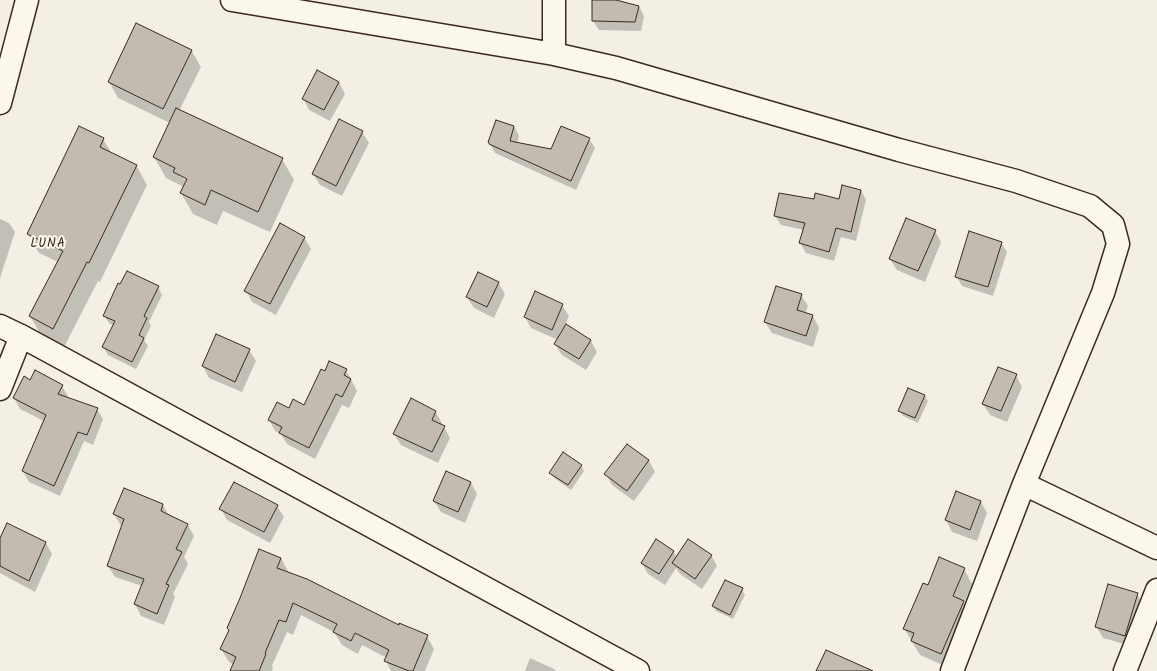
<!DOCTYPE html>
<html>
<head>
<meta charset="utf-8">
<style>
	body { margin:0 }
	canvas { display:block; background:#f3efe4 }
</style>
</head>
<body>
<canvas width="1157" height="671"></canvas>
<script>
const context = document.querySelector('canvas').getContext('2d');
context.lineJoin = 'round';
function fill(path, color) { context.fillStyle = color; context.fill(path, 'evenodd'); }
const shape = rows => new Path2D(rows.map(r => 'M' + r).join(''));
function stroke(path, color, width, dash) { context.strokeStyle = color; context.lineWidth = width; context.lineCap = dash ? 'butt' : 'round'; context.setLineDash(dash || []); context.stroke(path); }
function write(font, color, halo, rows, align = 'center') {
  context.font = font + ' Kalam,sans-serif'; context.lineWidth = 4; context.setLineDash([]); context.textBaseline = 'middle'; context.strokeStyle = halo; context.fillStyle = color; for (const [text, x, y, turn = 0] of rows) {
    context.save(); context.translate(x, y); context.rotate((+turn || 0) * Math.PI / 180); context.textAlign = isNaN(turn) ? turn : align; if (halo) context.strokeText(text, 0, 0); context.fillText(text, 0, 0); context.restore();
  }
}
fill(shape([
	[593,0,612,0,639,6,644,16,641,31,599,30,593,21],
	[191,50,201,67,179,111,282,159,294,180,270,232,223,211,217,225,193,214,181,193,184,188,182,186,166,178,154,157,170,123,118,98,109,82],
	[179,174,192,180,191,182,179,176],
	[339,82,345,94,330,121,309,110,303,98],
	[514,126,519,136,517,143,552,150,589,139,595,148,576,190,495,153,489,142],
	[362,132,369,143,342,196,320,185,313,174],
	[103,139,112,154,136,165,147,185,100,282,98,281,64,347,41,335,30,316,58,262,39,253,28,234],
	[861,190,866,200,856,241,841,237,834,261,806,253,800,243,804,230,781,225,775,216,814,200,840,200],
	[0,219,9,223,15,232,0,278],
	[935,231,941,242,925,282,897,270,890,259],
	[304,237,311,249,276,315,252,302,246,291],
	[1001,243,1007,252,993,296,962,286,956,276],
	[498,282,505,294,494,318,474,308,467,297],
	[158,287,162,295,149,322,151,326,144,340,148,346,136,369,108,355,103,347,114,326,109,323,104,316],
	[801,295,808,306,805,314,813,316,819,328,813,347,772,333,765,322],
	[562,305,569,316,563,330,567,326,591,341,597,352,586,370,562,355,555,344,558,340,531,328,525,317],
	[249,350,256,361,242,392,209,378,203,366],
	[346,370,357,391,349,408,342,405,315,459,287,444,281,434,275,431,269,420,289,409,304,407,326,372],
	[1016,375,1022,387,1007,422,990,415,983,404],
	[30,381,62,386,68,396,67,398,97,409,103,419,93,445,84,441,60,496,29,482,23,471,44,421,20,409,14,398],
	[909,389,925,396,928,401,918,423,903,416,900,411],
	[435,411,442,423,441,426,444,427,450,438,438,463,401,445,394,434],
	[627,445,649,461,655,472,634,501,612,485,606,474],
	[581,465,584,471,571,490,554,478,551,473],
	[471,483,477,494,465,523,441,512,434,501],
	[125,489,163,505,169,516,188,525,194,536,184,557,188,564,173,594,175,597,164,625,141,616,135,604,142,586,115,577,108,566,122,526,121,526,114,514],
	[956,492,981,502,987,513,977,541,952,532,946,520],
	[277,506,284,517,270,543,227,520,221,509],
	[7,525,46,543,52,554,35,592,0,573,0,541],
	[673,551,677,558,711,555,717,566,702,589,680,574,676,568,665,585,648,574,642,563],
	[281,558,288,571,288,573,399,626,427,636,434,649,425,671,391,671,386,661,387,658,362,645,358,654,342,645,334,632,301,615,293,635,287,632,272,666,273,668,272,671,234,671,234,665,229,662,221,649,230,631,228,628],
	[964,569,972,584,964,603,972,616,949,668,920,655,904,628,928,586],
	[742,589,745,595,733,619,716,611,713,606],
	[1137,594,1143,606,1131,646,1103,638,1096,626],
	[530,658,554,669,556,671,525,671]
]), '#0003');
const building = shape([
	[592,0,616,0,639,6,635,22,592,21,592,0],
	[136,23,192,50,163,109,108,82,136,23],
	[317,70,339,82,324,110,302,99,317,70],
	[176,108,283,158,258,212,211,190,205,205,180,193,187,179,173,172,175,168,153,157,176,108],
	[339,119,363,131,336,186,312,174,339,119],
	[496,120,514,126,510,141,551,149,561,126,590,138,571,181,489,144,489,143,488,142,496,120],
	[79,126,104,138,100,147,137,165,89,263,87,262,53,329,29,316,63,251,27,234,79,126],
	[842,185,861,190,851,232,836,228,829,252,799,243,805,223,774,216,779,193,814,199,815,193,839,199,842,185],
	[906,218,936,230,918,271,889,259,906,218],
	[280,223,305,237,270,304,244,291,280,223],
	[969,231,1002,242,988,287,955,277,969,231],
	[127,271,159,286,144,316,147,318,139,335,144,338,132,362,102,347,115,321,103,316,118,283,120,284,127,271],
	[478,272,499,282,487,307,466,297,478,272],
	[776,286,802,294,797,310,813,315,806,336,764,322,776,286],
	[535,291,563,304,552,330,524,317,535,291],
	[566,324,591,340,579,359,554,344,566,324],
	[216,334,250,349,235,382,202,366,216,334],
	[329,361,347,369,344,375,351,379,342,397,336,394,309,448,279,433,282,427,268,420,277,402,289,408,293,399,304,405,321,369,325,371,329,361],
	[998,367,1017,374,1001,411,982,404,998,367],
	[35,370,63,385,58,394,98,408,87,435,78,432,54,486,22,471,46,415,13,398,24,376,30,380,35,370],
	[908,388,925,395,915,418,898,411,908,388],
	[411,398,436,411,432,420,445,426,432,452,393,434,411,398],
	[627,444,649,460,627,491,604,474,627,444],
	[563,452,582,465,568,485,549,473,563,452],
	[446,471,471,482,458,512,433,501,446,471],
	[234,482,278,505,264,532,219,509,234,482],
	[124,488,163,504,161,511,188,524,176,549,182,552,166,584,169,585,157,614,134,604,144,579,107,566,124,519,113,514,124,488],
	[956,491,981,501,970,530,945,520,956,491],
	[7,523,46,542,29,581,0,566,0,538,7,523],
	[656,539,674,551,659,574,641,563,656,539],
	[688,539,712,555,695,579,672,563,688,539],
	[259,549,281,558,277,568,307,579,399,625,399,623,428,635,413,671,409,671,384,661,389,650,355,633,351,641,333,632,337,624,293,603,286,622,279,620,265,653,266,654,259,671,230,671,236,657,220,649,229,630,227,628,240,598,259,549],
	[939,557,965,568,953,596,964,601,941,654,911,641,914,633,903,629,923,583,928,585,939,557],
	[725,580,743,588,730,615,712,606,725,580],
	[1108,584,1138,593,1125,636,1095,627,1108,584],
	[826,650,873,671,816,671,826,650]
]);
fill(building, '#c3bbb0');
stroke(building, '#3b2a1e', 1);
const minor = shape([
	[232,0,554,54,616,68,899,150,1016,181,1090,206,1113,225,1118,244,1103,293,1024,484,952,671],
	[554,54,554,0],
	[0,103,27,0],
	[0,389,21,336],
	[1024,484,1157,548],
	[1125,671,1157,590]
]);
const major = shape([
	[0,326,21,336,638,671]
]);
stroke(minor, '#3b2a1e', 25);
stroke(major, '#3b2a1e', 25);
stroke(minor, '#fbf7ec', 22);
stroke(major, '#fbf7ec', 22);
context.letterSpacing = '1px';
write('13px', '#3b2a1e', '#fbf7ec', [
	["LUNA",48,245]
]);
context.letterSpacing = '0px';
</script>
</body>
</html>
